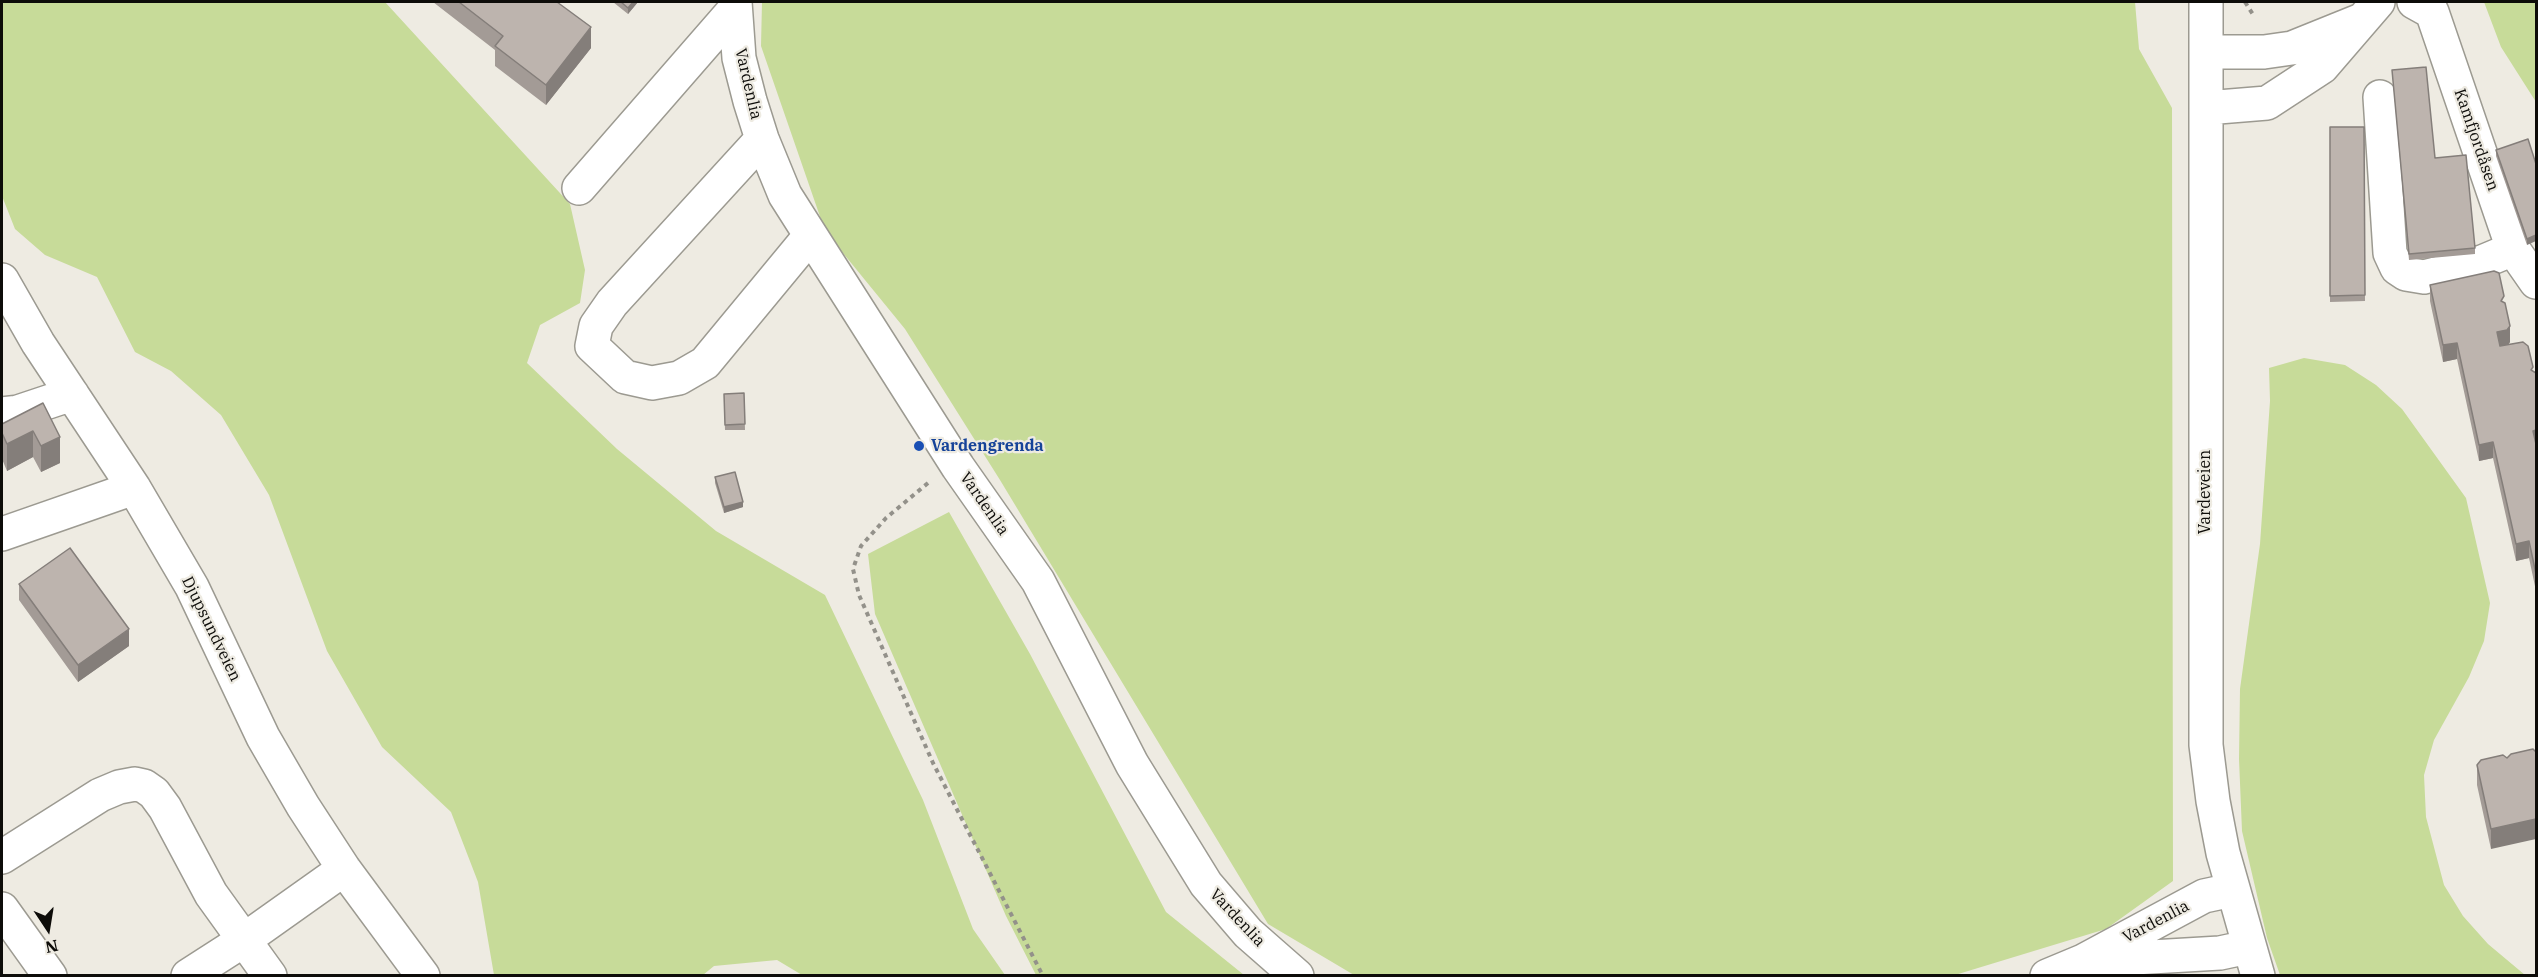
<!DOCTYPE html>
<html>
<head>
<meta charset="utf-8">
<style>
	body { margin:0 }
	#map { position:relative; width:2538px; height:977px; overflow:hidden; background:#eeebe2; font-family:"IBM Plex Serif",serif }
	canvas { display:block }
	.frame { position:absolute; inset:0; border:3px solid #0d0c09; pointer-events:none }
	.north { position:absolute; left:18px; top:899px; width:60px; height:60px; -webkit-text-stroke:4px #eeebe2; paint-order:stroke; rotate:168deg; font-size:16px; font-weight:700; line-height:24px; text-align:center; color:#0d0c09 }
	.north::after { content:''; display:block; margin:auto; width:21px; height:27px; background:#0d0c09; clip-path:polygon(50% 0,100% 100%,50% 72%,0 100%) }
</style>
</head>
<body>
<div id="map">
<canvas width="2538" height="977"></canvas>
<div class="frame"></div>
<div class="north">N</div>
</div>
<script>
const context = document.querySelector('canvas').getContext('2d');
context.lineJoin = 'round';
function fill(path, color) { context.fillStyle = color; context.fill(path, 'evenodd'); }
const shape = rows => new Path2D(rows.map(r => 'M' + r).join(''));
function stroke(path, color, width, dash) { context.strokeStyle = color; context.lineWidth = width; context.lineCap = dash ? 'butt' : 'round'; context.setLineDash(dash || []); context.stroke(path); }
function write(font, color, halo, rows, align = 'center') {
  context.font = font + ' "IBM Plex Serif",serif'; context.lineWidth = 4.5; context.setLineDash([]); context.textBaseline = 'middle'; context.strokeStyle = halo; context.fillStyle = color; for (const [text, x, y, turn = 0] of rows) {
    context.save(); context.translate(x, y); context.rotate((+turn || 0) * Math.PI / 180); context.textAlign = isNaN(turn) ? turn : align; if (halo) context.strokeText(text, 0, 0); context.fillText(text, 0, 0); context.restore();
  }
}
fill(shape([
	[2,2,385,2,570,204,585,270,580,303,540,325,527,363,617,449,716,531,825,595,923,800,973,929,1005,975,802,975,777,960,714,966,703,975,494,975,478,882,451,812,382,747,327,651,269,495,221,415,171,371,135,352,97,277,45,255,15,229,2,196],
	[762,2,2135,2,2139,49,2172,108,2173,881,2106,929,1955,975,1354,975,1268,924,1000,480,905,329,825,231,761,46],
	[2484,2,2536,2,2536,102,2501,47],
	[2304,358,2345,365,2376,385,2402,409,2466,498,2490,603,2484,641,2469,677,2434,740,2424,775,2426,817,2444,885,2463,916,2488,944,2525,975,2280,975,2267,938,2242,831,2239,759,2240,689,2260,544,2270,401,2269,368],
	[949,512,1030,654,1166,912,1244,975,1036,975,1006,916,875,614,868,554]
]), '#c7db99');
const minor = shape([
	[735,2,739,58,750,101,762,139,785,195,958,467,1038,581,1132,764,1206,884,1248,933,1297,976],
	[2206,2,2206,745,2213,801,2223,853,2258,976],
	[2414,2,2432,12,2513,249,2536,282],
	[2207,52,2264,52,2292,48,2359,21],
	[2380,97,2390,253,2397,268,2406,274,2424,277,2482,262,2513,249],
	[2206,108,2267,103,2322,67,2378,2],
	[762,139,612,303,596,326,592,346,625,377,652,383,679,378,705,363,810,236],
	[579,188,735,9],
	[2,280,38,343,134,488,192,587,263,737,303,806,344,869,423,976],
	[2,414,18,412,72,394],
	[2,534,134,488],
	[2,857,100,795,119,787,135,784,144,786,154,793,165,808,211,894,270,976],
	[2232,890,2204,896,2083,961,2220,953,2248,947],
	[2,909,50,976],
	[188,976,244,940,344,869],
	[2047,976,2083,961]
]);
stroke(minor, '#9c9a91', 36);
stroke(shape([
	[2245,2,2254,16],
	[928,483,886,518,861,546,853,569,859,595,933,763,1043,976]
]), '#93918a', 4, [4.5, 4.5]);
stroke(minor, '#fff', 33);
fill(shape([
	[433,2,557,2,591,48,546,105,495,66,495,50],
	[613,2,638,2,628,14],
	[2392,70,2435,158,2475,248,2475,254,2409,260],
	[2330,127,2364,127,2365,301,2330,302],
	[2528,139,2527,245,2496,156,2496,150],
	[2430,285,2504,303,2510,342,2508,345,2536,375,2536,591,2529,558,2516,561,2493,458,2479,461,2457,359,2443,362,2430,301],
	[744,393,745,430,725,430,724,394],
	[43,403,60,463,41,472,33,457,7,471,2,459,2,424],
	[715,477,743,507,724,513,715,483],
	[19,584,129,646,78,682,19,600],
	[2503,755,2491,849,2477,785,2477,765]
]), '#a39b96');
fill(shape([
	[633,2,638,2,628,14,628,8],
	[591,27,591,48,546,105,546,85],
	[2536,235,2536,241,2527,245,2527,239],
	[2510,326,2510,342,2507,346,2497,348,2497,332],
	[2457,343,2457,359,2443,362,2443,345],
	[2536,430,2536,447,2533,431],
	[33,431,33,457,7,471,7,444],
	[60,437,60,463,41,472,41,446],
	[2493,442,2493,458,2479,461,2479,445],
	[743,502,743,507,724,513,724,507],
	[2529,541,2529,558,2516,561,2516,544],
	[129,629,129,646,78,682,78,665],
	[2536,819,2536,839,2491,849,2491,829]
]), '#847e7a');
const building = shape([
	[459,2,557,2,591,27,546,85,495,46,503,36,459,2],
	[621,2,633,2,628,8,621,2],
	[2426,67,2435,158,2466,155,2475,248,2409,254,2392,70,2426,67],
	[2330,127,2364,127,2365,295,2330,296,2330,127],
	[2528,139,2536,164,2536,235,2527,239,2496,150,2528,139],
	[2494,271,2499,273,2504,296,2501,301,2505,303,2510,326,2507,330,2497,332,2500,346,2523,342,2528,346,2533,367,2531,370,2536,373,2536,430,2533,431,2536,444,2536,574,2529,541,2516,544,2493,442,2479,445,2457,343,2443,345,2430,285,2494,271],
	[744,393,745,424,725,425,724,394,744,393],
	[43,403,60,437,41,446,33,431,7,444,2,433,2,424,43,403],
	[735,472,743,502,724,507,715,477,735,472],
	[70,548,129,629,78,665,19,584,70,548],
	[2533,749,2536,752,2536,819,2491,829,2477,765,2481,760,2503,755,2507,758,2511,754,2533,749]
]);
fill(building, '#bdb4ae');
stroke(building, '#847e7a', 1.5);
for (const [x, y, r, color] of [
	[919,446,6,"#1a4fb4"]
]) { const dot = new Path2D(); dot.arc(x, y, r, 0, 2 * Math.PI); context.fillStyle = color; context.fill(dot); stroke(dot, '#eeebe2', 2); }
write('16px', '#0d0c09', '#eeebe2', [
	["Vardenlia",748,84,77],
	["Kamfjordåsen",2476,140,71],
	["Vardeveien",2205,492,-90],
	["Vardenlia",984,504,55],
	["Djupsundveien",211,629,64],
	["Vardenlia",1237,918,47],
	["Vardenlia",2156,922,-28]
]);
write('bold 16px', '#164399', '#eeebe2', [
	["Vardengrenda",931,446]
], 'left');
</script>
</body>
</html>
